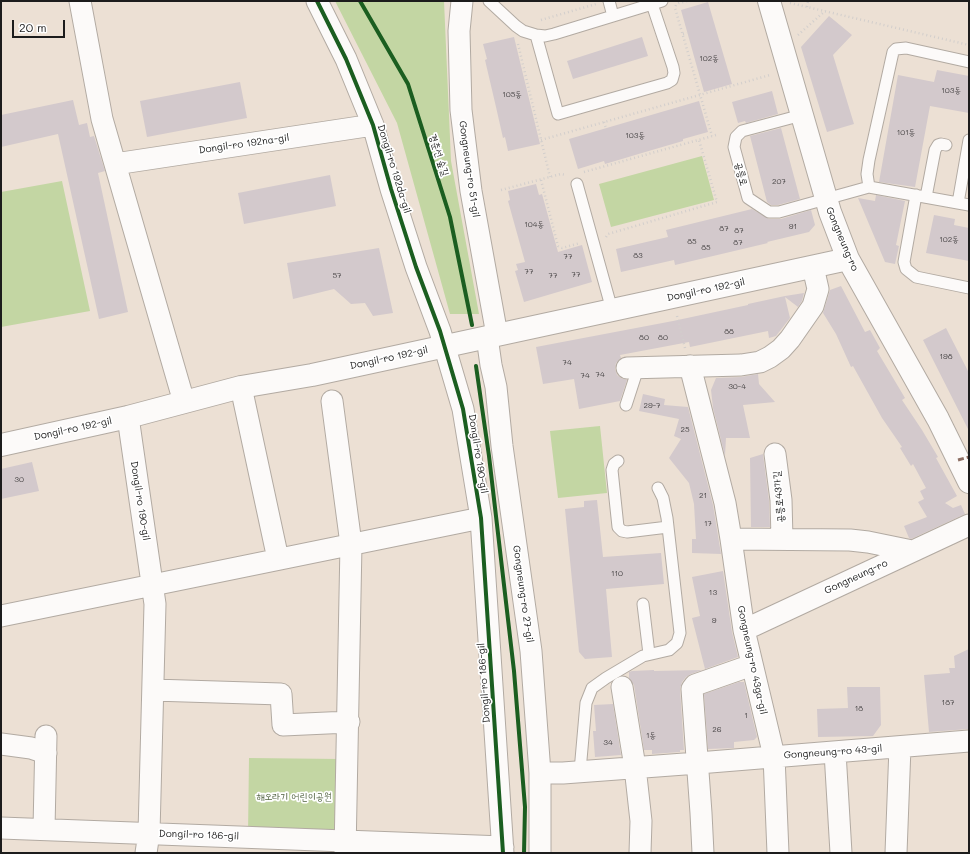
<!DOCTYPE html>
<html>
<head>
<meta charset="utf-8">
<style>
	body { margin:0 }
	#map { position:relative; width:970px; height:854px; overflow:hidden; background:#ece0d4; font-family:Mali,sans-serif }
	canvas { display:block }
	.frame { position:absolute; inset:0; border:2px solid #1c1c1c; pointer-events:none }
	.scale { position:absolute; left:12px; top:20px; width:53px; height:18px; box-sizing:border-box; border:2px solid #1c1c1c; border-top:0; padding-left:5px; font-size:12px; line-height:14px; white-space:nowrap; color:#1c1c1c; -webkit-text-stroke:3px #fff; paint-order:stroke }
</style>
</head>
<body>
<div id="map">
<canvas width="970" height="854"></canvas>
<div class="frame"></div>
<div class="scale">20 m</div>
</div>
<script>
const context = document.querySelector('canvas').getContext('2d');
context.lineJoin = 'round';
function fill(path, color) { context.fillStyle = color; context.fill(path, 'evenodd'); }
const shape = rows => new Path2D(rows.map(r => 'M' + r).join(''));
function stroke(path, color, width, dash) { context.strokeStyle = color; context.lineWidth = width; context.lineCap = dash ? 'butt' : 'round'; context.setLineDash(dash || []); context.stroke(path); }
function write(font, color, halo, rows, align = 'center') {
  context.font = font + ' Mali,"Poor Story",sans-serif'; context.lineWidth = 3.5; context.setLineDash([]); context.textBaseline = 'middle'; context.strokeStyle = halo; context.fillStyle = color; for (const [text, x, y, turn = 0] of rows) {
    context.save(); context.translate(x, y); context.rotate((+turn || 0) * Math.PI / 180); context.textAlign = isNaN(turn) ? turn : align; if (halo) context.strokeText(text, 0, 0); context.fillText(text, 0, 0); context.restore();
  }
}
fill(shape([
	[335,1,444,1,451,161,479,314,450,314,397,123],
	[702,156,714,200,611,227,599,184],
	[62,181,90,311,1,327,1,192],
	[600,426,607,493,558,498,550,431],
	[249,758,340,759,339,835,248,834]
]), '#c3d6a3');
fill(shape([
	[708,2,732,84,704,92,681,10],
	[829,16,852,35,833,55,854,124,827,132,801,47],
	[514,37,540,144,508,151,505,137,503,138,496,107,485,60,487,59,483,44],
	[642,37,648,56,573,79,567,61],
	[937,70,969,76,969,113,930,106,915,187,879,182,898,75,934,82],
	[240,82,247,118,147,137,140,101],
	[772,91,778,114,746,123,745,121,738,123,732,102],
	[73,100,79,125,87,123,90,137,94,136,105,171,98,173,128,312,99,319,58,134,1,147,1,115],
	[699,101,708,132,683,139,683,141,652,150,605,164,604,161,578,169,569,139],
	[781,128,800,199,778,205,771,205,767,202,750,136],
	[330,175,336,206,244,224,238,193],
	[536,184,539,195,542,194,558,252,582,245,592,282,524,302,515,271,518,270,516,264,525,262,508,201,510,200,508,191],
	[876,195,905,201,896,245,899,246,895,264,885,262,858,198,875,201],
	[752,209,769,219,781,219,811,210,815,225,809,232,767,242,768,243,675,265,674,260,621,272,616,249,668,237,666,230],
	[934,215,955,219,954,225,969,228,969,261,926,253],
	[379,248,393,313,373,316,365,303,351,304,334,289,293,299,287,263],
	[841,286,865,332,870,330,880,348,877,351,905,398,902,400,922,430,938,457,936,458,957,496,945,503,953,508,961,505,965,514,911,539,909,538,904,526,927,517,918,502,924,499,920,491,926,488,913,464,911,466,900,448,902,447,882,418,853,366,851,367,836,334,823,313,830,290],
	[804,293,802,301,798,307,785,297,790,318,776,336,769,338,768,331,690,347,689,342,620,355,621,358,616,363,615,369,617,375,621,378,627,380,620,401,579,409,574,379,543,384,536,347,673,321,748,305,748,304,785,296],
	[946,328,969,373,969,431,923,340],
	[758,374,759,384,775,402,743,405,750,438,726,438,725,456,713,408,711,390,716,378,741,377],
	[643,394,665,399,664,405,688,407,713,505,721,554,692,553,692,539,696,539,694,504,689,483,669,458,681,439,674,436,679,419,639,411],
	[763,454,769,501,770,527,751,527,750,458],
	[32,462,39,491,1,499,1,469],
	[597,500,603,557,661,553,664,584,606,589,612,657,585,659,579,652,565,509,584,507,584,501],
	[723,571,732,632,738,657,705,669,692,618,700,616,692,577],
	[969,649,969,729,929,732,924,675,950,673,949,668,955,668,954,656],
	[654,670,654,671,702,670,691,674,686,677,682,682,680,689,684,750,680,750,680,752,652,754,652,750,644,750,634,685,629,678,629,672,632,671],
	[739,682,744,682,757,737,754,740,734,742,734,748,708,749,704,694],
	[847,687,880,687,881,725,873,736,818,737,817,709,848,708],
	[613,704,621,755,595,757,593,731,596,731,594,705]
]), '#d3c9cc');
const lane = shape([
	[489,1,516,26,523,31,536,35,545,36,554,34,662,1],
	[609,1,613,16],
	[536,35,558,114,667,83,672,80,674,73,673,67,652,4],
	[802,115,742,131,736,137,734,147,748,198,769,212,779,212,869,187,969,205],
	[577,184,612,310],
	[869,187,867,174,869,160,893,52,896,49,906,48,969,62],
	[916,195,904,262,906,269,916,277,969,288],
	[926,197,935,150,938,145,941,144,946,145],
	[958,203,969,140],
	[626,405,638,368],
	[618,461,614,464,612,470,618,527,622,531,627,532,668,527],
	[643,604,649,654],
	[580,771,586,703,592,688,606,678,643,656,669,650,677,643,680,633,667,518,663,498,658,488]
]);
const street = shape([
	[80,1,102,119,184,402],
	[317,1,346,59,373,125,391,189,416,267,440,331,463,409,481,518,503,853],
	[462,1,459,31,461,110,471,191,497,335],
	[115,164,373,125],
	[487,337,491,365,496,387,502,446,531,651,540,773,540,853],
	[690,366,725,503,731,539,744,630,774,756,778,853],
	[627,368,741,365,760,362,770,357,781,349,790,339,813,306,818,289,813,267],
	[241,387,278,559],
	[332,401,351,544,345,853],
	[128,417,155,604,149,833,146,853],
	[775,454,781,500,782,539],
	[731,539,850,540,868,542,912,551],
	[1,616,481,518],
	[744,630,969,525],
	[622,687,635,767,641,821,640,853],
	[153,690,281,694,283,725,349,722],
	[1,744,31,748,46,753],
	[835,752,841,853],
	[540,773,563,773,698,763,969,741],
	[1,828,503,847],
	[44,829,46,736],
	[703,853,701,813,692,689,695,685,752,665],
	[896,853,900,747]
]);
const secondary = shape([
	[769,1,830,212,848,259,938,419,969,482],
	[1,445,128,417,241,387,312,375,848,259]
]);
stroke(lane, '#b2aaa2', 13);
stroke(street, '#b2aaa2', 23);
stroke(secondary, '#b2aaa2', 24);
stroke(shape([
	[360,1,408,84,450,217,472,321],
	[687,1,679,3,676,5,675,8,712,136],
	[790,3,969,45],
	[807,7,808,1],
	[541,20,596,4],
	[683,34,687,33],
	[798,35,825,11],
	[518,44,550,177],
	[604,122,606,128],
	[541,140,770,75],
	[584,172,716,135],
	[541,180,558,246,562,248,580,243],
	[501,190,561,174,566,175],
	[606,237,608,234,717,202,699,140],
	[677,316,685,348]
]), '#d2cecc', 2.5, [1, 3]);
stroke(lane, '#fcfaf9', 11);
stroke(street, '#fcfaf9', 21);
stroke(secondary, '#fcfaf9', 22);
stroke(shape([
	[958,460,969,457]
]), '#8d6e63', 3, [6, 3]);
stroke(shape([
	[317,1,346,59,373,125,391,189,416,267,440,331,463,409,481,518,503,853],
	[360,1,408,84,450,217,472,325],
	[476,366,489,456,514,671,525,807,524,853]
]), '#1b5e20', 4);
write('8px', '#4a4748', null, [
	["102동",709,59],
	["103동",951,91],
	["105동",512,95],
	["101동",906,133],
	["103동",635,136],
	["207",779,182],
	["104동",534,225],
	["91",793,227],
	["87",724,229],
	["87",739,231],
	["102동",949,240],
	["85",692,242],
	["87",738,243],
	["85",706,248],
	["83",638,256],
	["77",568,257],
	["77",529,272],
	["77",576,275],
	["57",337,276],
	["77",553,276],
	["88",729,332],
	["80",644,338],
	["80",663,338],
	["198",946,357],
	["74",567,363],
	["74",600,375],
	["74",585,376],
	["30-4",737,387],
	["29-7",652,406],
	["25",685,430],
	["30",19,480],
	["21",703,496],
	["17",708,524],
	["110",617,574],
	["13",713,593],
	["9",714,621],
	["187",948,703],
	["18",859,709],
	["1",746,716],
	["26",717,730],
	["1동",651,736],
	["34",608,743]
]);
write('10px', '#1c1c1c', '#fff', [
	["Dongil-ro 192na-gil",244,144,-8],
	["경춘선 숲길",439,155,72],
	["Dongil-ro 192da-gil",394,169,73],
	["Gongneung-ro 51-gil",469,169,82],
	["공릉로",741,174,75],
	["Gongneung-ro",842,239,67],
	["Dongil-ro 192-gil",706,290,-12],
	["Dongil-ro 192-gil",389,358,-12],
	["Dongil-ro 192-gil",73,429,-12],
	["Dongil-ro 190-gil",478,454,81],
	["공릉로43가길",779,497,-95],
	["Dongil-ro 190-gil",140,501,81],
	["Gongneung-ro",856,577,-25],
	["Gongneung-ro 27-gil",523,594,82],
	["Gongneung-ro 43ga-gil",752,660,78],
	["Dongil-ro 186-gil",484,683,-94],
	["Gongneung-ro 43-gil",833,752,-4],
	["Dongil-ro 186-gil",199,835,2]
]);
write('10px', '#526342', '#fff', [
	["해오라기 어린이공원",294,797]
]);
</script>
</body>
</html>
